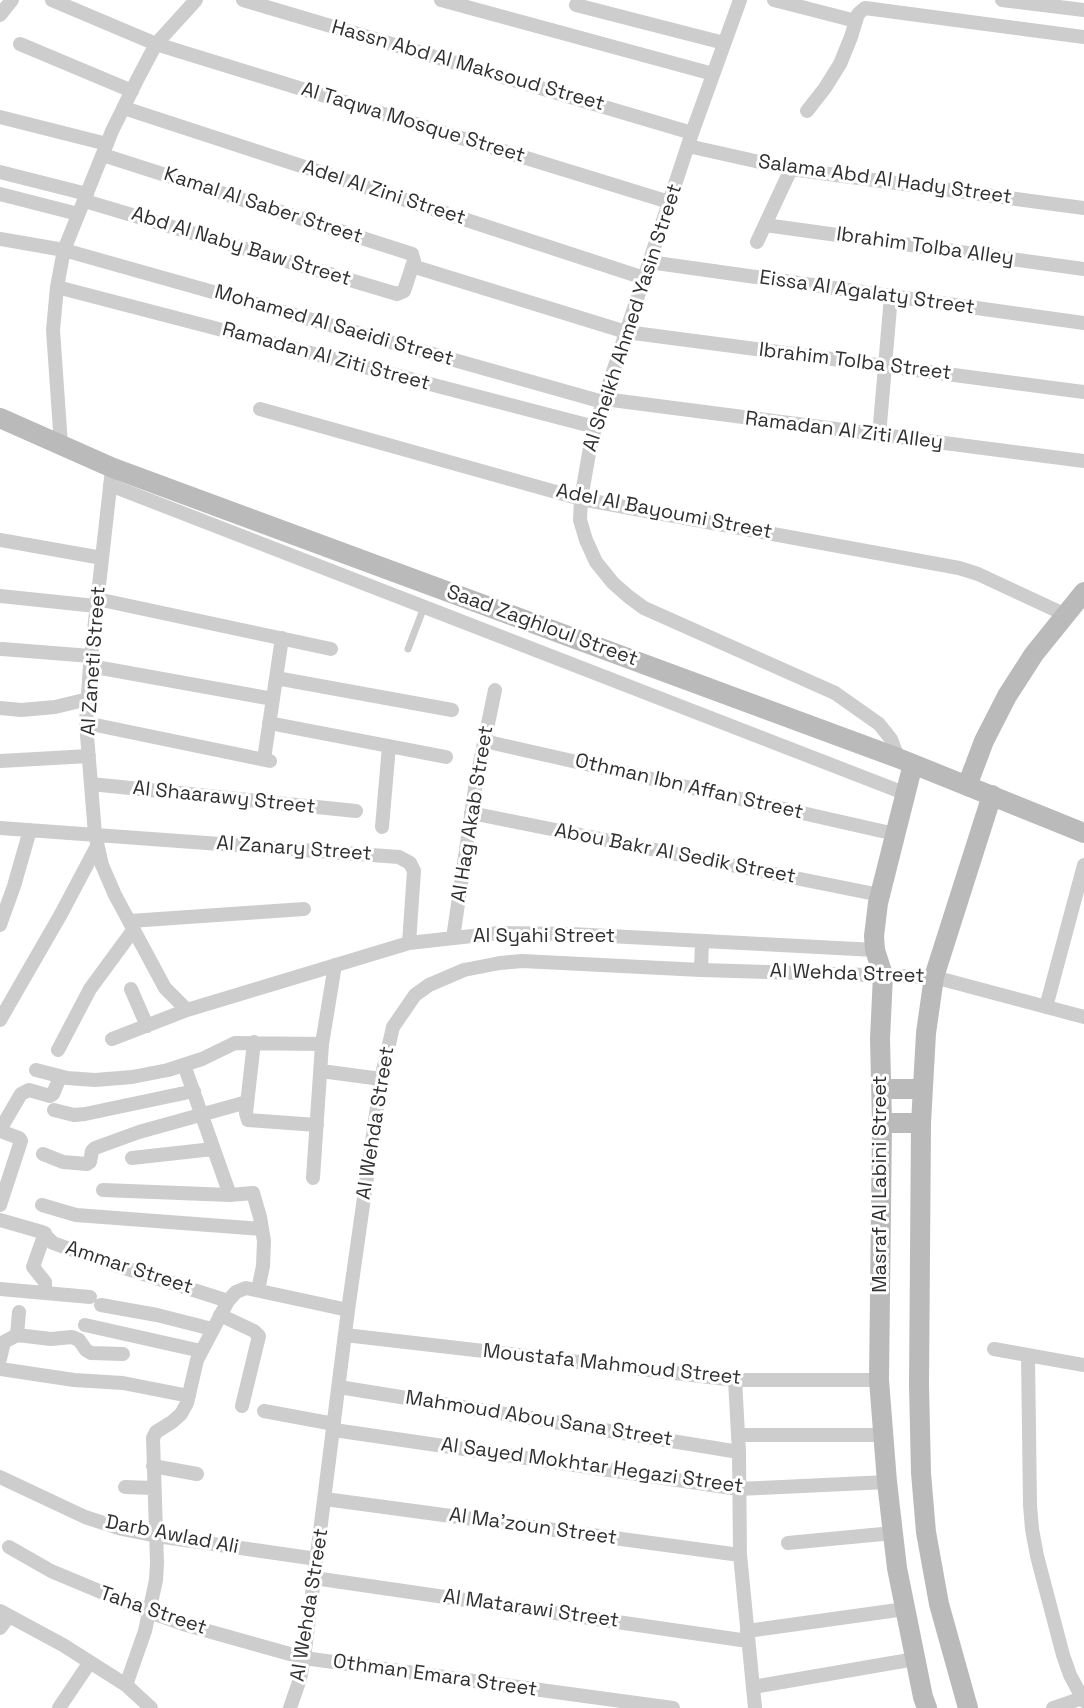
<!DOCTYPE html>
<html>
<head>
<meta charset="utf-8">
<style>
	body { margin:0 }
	canvas { display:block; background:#fff }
</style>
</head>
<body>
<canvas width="1084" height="1708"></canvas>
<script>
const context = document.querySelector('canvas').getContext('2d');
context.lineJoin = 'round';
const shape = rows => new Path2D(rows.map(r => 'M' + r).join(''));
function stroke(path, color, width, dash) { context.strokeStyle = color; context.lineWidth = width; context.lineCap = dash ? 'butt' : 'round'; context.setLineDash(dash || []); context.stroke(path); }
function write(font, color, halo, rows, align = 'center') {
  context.font = font + ' "Space Grotesk",sans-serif'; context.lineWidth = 6; context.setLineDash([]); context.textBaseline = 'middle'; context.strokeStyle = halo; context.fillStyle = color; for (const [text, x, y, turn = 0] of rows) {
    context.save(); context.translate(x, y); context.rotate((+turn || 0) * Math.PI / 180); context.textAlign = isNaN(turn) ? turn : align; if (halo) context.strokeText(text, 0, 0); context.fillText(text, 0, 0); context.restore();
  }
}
stroke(shape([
	[408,649,424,607]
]), '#cdcdcd', 7);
stroke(shape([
	[52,0,156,44,669,202],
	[243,0,692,133],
	[441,0,713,74],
	[740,0,692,133,604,399,591,442,581,499,580,520,586,540,596,562,613,583,629,597,644,608,835,693,879,724,891,739,898,758],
	[774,0,856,21],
	[1002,0,1084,10],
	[576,5,724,43],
	[0,15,12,0],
	[20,44,132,91],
	[124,108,644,278],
	[807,111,825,88,840,64,851,37,858,14,865,8,1084,37],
	[0,117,107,144],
	[688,146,791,169,1084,208],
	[0,172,87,194],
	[0,194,78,214],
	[85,201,397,294,404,291,414,261,412,254,103,155],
	[765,225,1084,269],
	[0,239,64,250,603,402],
	[757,242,791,169],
	[649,262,1084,323],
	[412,266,626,332,1084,392],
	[57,287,595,427],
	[604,399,1084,461],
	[260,409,581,499,959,568,978,574,1066,615],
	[879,436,891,296],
	[61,445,53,330,57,287,64,250,112,131,137,80,156,44,196,0],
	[111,478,90,666,86,723,95,834,102,865,115,895,165,988,187,1010],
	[110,485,904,793],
	[0,540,102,558],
	[0,596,96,606],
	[97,599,331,649],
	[2,649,91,656],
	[90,666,273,699],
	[276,678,452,710],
	[0,708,21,710,55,707,88,699],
	[86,723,270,761],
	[269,723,446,757],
	[484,741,895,834],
	[264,759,282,638],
	[0,761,89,756],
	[91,784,356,811],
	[471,813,880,895],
	[382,827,389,746],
	[0,828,399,857,410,863,414,871,409,943],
	[130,921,304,909],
	[0,925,14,886,30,830],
	[453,938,476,782,495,690],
	[701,970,702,941],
	[131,989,147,1026],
	[1046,1007,1084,865],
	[0,1020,61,914,97,846],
	[112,1039,187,1010,409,943,499,933,571,934,875,950],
	[254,1042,246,1113,248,1120,317,1125],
	[58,1050,90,989,134,929],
	[184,1065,230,1195],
	[36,1070,67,1078,95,1080,132,1077,168,1070,202,1059,235,1043,322,1044],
	[321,1071,381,1079],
	[54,1110,74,1115,85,1114,194,1091],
	[43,1154,63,1162,87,1164,90,1162,92,1151,95,1148,139,1132,247,1102],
	[132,1158,213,1149],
	[313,1178,322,1044,335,965],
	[103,1190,230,1195,253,1193,260,1217,264,1241,263,1266,258,1290],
	[0,1205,21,1141,19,1138,3,1132,1,1128,21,1094,29,1090,50,1096,53,1094,60,1077],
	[42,1205,76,1215,262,1229],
	[0,1220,42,1232,53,1243,112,1264,228,1301],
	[0,1289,90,1297],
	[45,1293,45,1282,33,1267,45,1233],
	[101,1305,157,1315,212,1329],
	[220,1315,254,1331,259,1336,242,1406],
	[85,1325,201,1351],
	[17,1335,51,1339,72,1337,79,1340,86,1350,91,1353,123,1354],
	[345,1335,735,1380,879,1380],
	[994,1349,1084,1365],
	[1028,1355,1030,1505,1032,1529,1037,1556,1063,1655,1070,1675,1084,1701],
	[0,1359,4,1342,17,1335,19,1312],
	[0,1369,74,1380,123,1383,189,1396],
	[735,1380,739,1452,740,1555,755,1708],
	[339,1387,739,1452],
	[264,1411,334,1424],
	[334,1430,739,1489,887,1482],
	[738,1435,883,1435],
	[153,1466,197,1474],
	[0,1477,85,1517,122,1529,157,1536,317,1559],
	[125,1487,154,1488],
	[325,1499,740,1555],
	[788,1543,893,1533],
	[9,1547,51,1571,149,1612,183,1624,304,1658,673,1708],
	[314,1578,748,1641],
	[0,1611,63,1645,126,1685,151,1708],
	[0,1628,9,1616],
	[747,1631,905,1609],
	[126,1685,145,1631,156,1580,157,1563,153,1438,156,1432,172,1422,181,1414,187,1403,197,1360,228,1301,236,1292,246,1288,348,1310],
	[753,1687,915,1659],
	[59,1708,90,1662],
	[290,1708,300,1679,304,1658,348,1310,381,1079,393,1027,415,995,429,985,464,970,500,963,522,961,701,970,934,977,1084,1017],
	[1053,1708,1082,1698]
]), '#cdcdcd', 14);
stroke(shape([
	[0,418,113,468,898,758,1084,833],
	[913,764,878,903,874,936,875,950,883,975,880,1039,882,1123,879,1380,887,1482,897,1568,923,1697,927,1708],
	[967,786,984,741,1007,696,1034,654,1084,592],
	[882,1089,922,1089],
	[882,1123,921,1123],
	[968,1708,939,1604,926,1532,921,1473,919,1385,921,1123,926,1033,934,977,992,795]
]), '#bababa', 20);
write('20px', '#303030', '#fff', [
	["Hassn Abd Al Maksoud Street",468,66,16],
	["Al Taqwa Mosque Street",413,123,17],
	["Salama Abd Al Hady Street",885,180,8],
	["Adel Al Zini Street",384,193,18],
	["Kamal Al Saber Street",263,206,18],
	["Abd Al Naby Baw Street",241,247,17],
	["Ibrahim Tolba Alley",925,247,8],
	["Eissa Al Agalaty Street",867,293,8],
	["Al Sheikh Ahmed Yasin Street",633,318,-72],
	["Mohamed Al Saeidi Street",334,326,16],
	["Ramadan Al Ziti Street",326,357,15],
	["Ibrahim Tolba Street",855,362,7],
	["Ramadan Al Ziti Alley",844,431,7],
	["Adel Al Bayoumi Street",664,512,11],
	["Saad Zaghloul Street",542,626,20],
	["Al Zaneti Street",94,661,-86],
	["Othman Ibn Affan Street",689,787,13],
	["Al Shaarawy Street",224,798,6],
	["Al Hag Akab Street",473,814,-81],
	["Al Zanary Street",294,849,4],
	["Abou Bakr Al Sedik Street",675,854,11],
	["Al Syahi Street",544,937],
	["Al Wehda Street",847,974,2],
	["Al Wehda Street",376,1123,-81],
	["Masraf Al Labini Street",881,1184,-90],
	["Ammar Street",129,1268,18],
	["Moustafa Mahmoud Street",612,1365,6],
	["Mahmoud Abou Sana Street",539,1419,9],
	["Al Sayed Mokhtar Hegazi Street",592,1466,8],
	["Al Ma'zoun Street",533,1527,8],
	["Darb Awlad Ali",172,1535,11],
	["Al Wehda Street",310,1605,-81],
	["Al Matarawi Street",531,1609,8],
	["Taha Street",153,1611,19],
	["Othman Emara Street",435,1676,8]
]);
</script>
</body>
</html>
